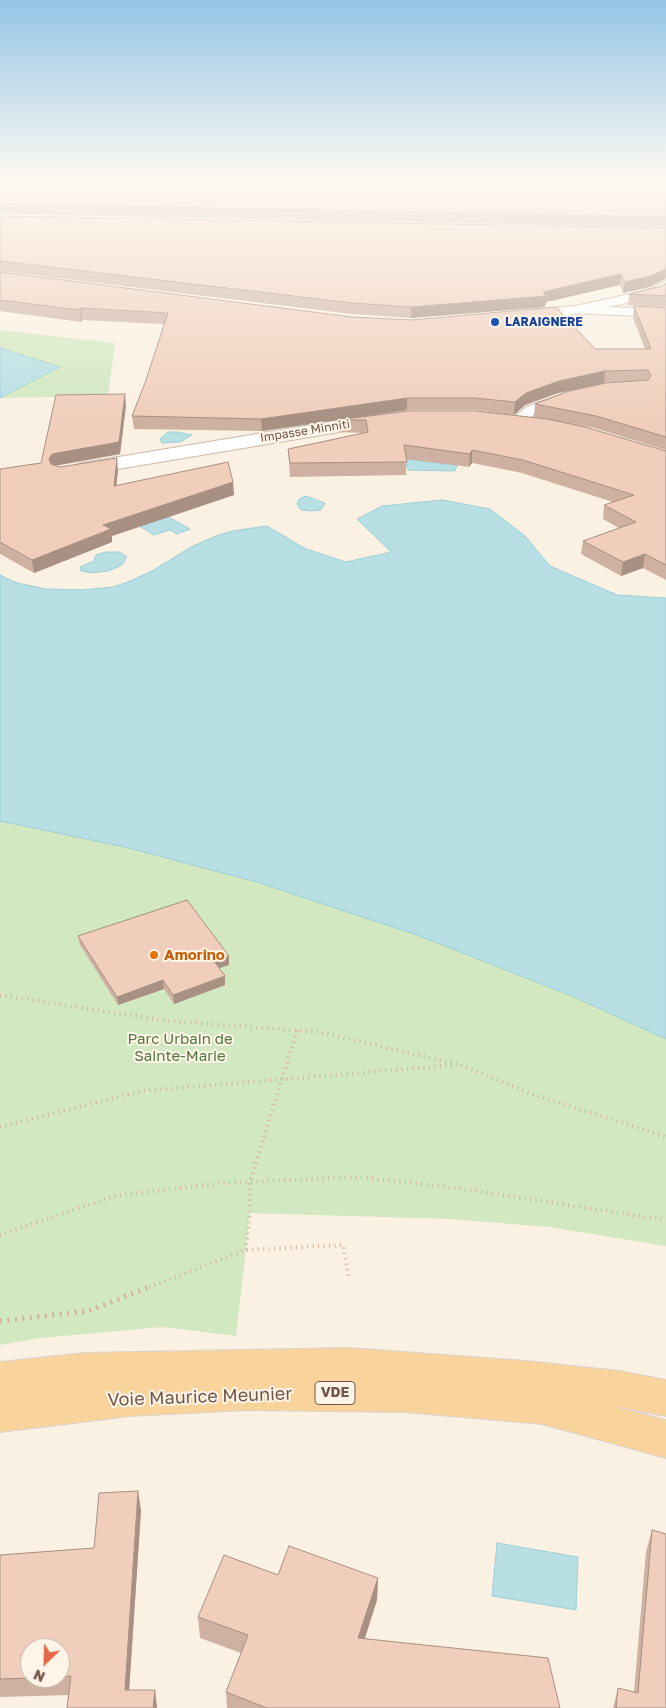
<!DOCTYPE html>
<html>
<head>
<meta charset="utf-8">
<style>
	body { margin:0 }
	#map { position:relative; width:666px; height:1708px; overflow:hidden; background:#fbf1e2; font-family:"Golos Text",sans-serif }
	canvas { display:block }
	.north { position:absolute; left:20px; top:1638px; width:50px; height:50px; box-sizing:border-box; background:#fef5e8; border:1px solid #c6b6a8; border-radius:50%; rotate:204deg; font-size:14px; font-weight:700; line-height:20px; text-align:center; color:#725749 }
	.north::after { content:''; display:block; margin:auto; width:18px; height:22px; background:#e2684a; clip-path:polygon(50% 0,100% 100%,50% 72%,0 100%) }
</style>
</head>
<body>
<div id="map">
<canvas width="666" height="1708"></canvas>
<div class="north">N</div>
</div>
<script>
const context = document.querySelector('canvas').getContext('2d');
context.lineJoin = 'round';
function fill(path, color) { context.fillStyle = color; context.fill(path, 'evenodd'); }
const shape = rows => new Path2D(rows.map(r => 'M' + r).join(''));
function stroke(path, color, width, dash) { context.strokeStyle = color; context.lineWidth = width; context.lineCap = dash ? 'butt' : 'round'; context.setLineDash(dash || []); context.stroke(path); }
function write(font, color, halo, rows, align = 'center') {
  context.font = font + ' "Golos Text",sans-serif'; context.lineWidth = 4; context.setLineDash([]); context.textBaseline = 'middle'; context.strokeStyle = halo; context.fillStyle = color; for (const [text, x, y, turn = 0] of rows) {
    context.save(); context.translate(x, y); context.rotate((+turn || 0) * Math.PI / 180); context.textAlign = isNaN(turn) ? turn : align; if (halo) context.strokeText(text, 0, 0); context.fillText(text, 0, 0); context.restore();
  }
}
fill(shape([
	[0,330,115,343,108,396,0,398],
	[0,821,125,847,257,882,417,935,572,996,666,1039,666,1246,549,1227,449,1219,250,1213,236,1336,162,1327,41,1338,0,1345]
]), '#d2e8c1');
const water = shape([
	[0,348,60,367,0,398,0,348],
	[168,432,177,432,192,435,180,442,162,443,160,439,168,432],
	[405,459,457,465,455,471,408,470,405,459],
	[306,496,325,503,321,510,312,511,301,510,297,504,299,499,306,496],
	[442,500,490,509,525,536,550,566,617,595,666,598,666,1039,572,996,417,935,257,882,125,847,0,821,0,575,17,583,46,589,82,590,113,587,128,582,152,571,191,547,216,536,232,531,267,526,306,549,346,562,391,552,357,519,382,506,442,500],
	[169,517,190,529,177,534,170,530,154,535,139,526,169,517],
	[105,552,119,552,127,557,122,565,108,571,93,573,81,571,80,567,94,561,96,555,105,552],
	[497,1543,578,1557,576,1610,492,1596,497,1543]
]);
fill(water, '#b7dfe4');
stroke(water, '#9eced5', 1);
const service = shape([
	[565,393,570,394,572,397,570,400,536,413,523,424,513,424,510,421,526,407,565,393]
]);
const minor = shape([
	[575,306,666,309,666,317,570,313,568,310,570,307,575,306],
	[375,416,381,417,384,421,381,425,82,475,75,473,73,469,75,465,82,463,335,421,375,416]
]);
const tertiary = shape([
	[666,281,666,291,660,295,636,301,575,314,523,321,518,319,515,316,518,313,523,311,575,306,635,293,650,289,666,281]
]);
const primary = shape([
	[349,1348,526,1361,619,1371,666,1380,666,1416,612,1406,666,1420,666,1458,542,1424,405,1412,246,1410,130,1416,0,1432,0,1362,84,1353,349,1348]
]);
stroke(service, '#ccb8a9', 2);
stroke(minor, '#ccb8a9', 2);
stroke(tertiary, '#ccb8a9', 2);
stroke(primary, '#dad3d0', 2);
stroke(shape([
	[0,995,168,1021,319,1032,461,1065,532,1094,666,1137],
	[0,1127,141,1091,456,1065],
	[0,1235,114,1196,222,1183,359,1177,457,1188,666,1220],
	[246,1250,250,1213,250,1182,297,1031],
	[149,1287,246,1250,343,1245,349,1278]
]), '#d4b29e', 4, [1, 4.5]);
stroke(shape([
	[0,1321,88,1311,152,1286]
]), '#d4b29e', 5, [2, 5.5]);
fill(service, '#fff');
fill(minor, '#fff');
fill(tertiary, '#fff');
fill(primary, '#f8d39c');
fill(shape([
	[0,178,666,178,666,227,0,214],
	[0,216,666,228,666,280,665,279,649,287,623,293,620,285,546,302,545,307,411,318,352,314,0,271],
	[0,272,595,349,645,349,633,318,634,306,666,308,666,450,594,428,534,417,535,404,568,391,558,393,525,405,514,415,474,410,407,410,346,419,408,411,666,451,666,580,643,568,621,576,581,554,583,541,619,528,603,519,604,505,613,502,522,473,472,463,469,467,406,459,406,475,290,477,289,462,288,449,364,433,338,432,338,420,262,431,134,429,132,416,145,383,164,324,82,320,81,322,0,311],
	[666,283,666,307,628,305,629,294,662,286],
	[126,405,120,454,55,466,60,467,118,470,116,486,233,482,234,495,112,536,112,542,34,573,0,554,0,469,41,463],
	[78,936,229,956,229,965,219,968,225,985,174,1004,164,989,118,1005,80,945],
	[141,1510,129,1690,155,1690,157,1708,67,1708,69,1695,0,1697,0,1555,94,1548],
	[60,1648,60,1678,30,1678],
	[652,1530,666,1708,613,1708,618,1688,634,1692,646,1552],
	[278,1575,378,1578,377,1600,365,1638,560,1708,227,1708,226,1692,241,1653,200,1638,198,1617]
]), '#ceb1a1');
fill(shape([
	[666,269,665,279,649,287,623,293,625,282],
	[621,274,620,285,546,302,545,307,411,318,411,307],
	[81,308,82,320,81,322,80,310],
	[605,371,604,383,558,393,525,405,514,415,515,402,526,393,559,381],
	[125,394,126,405,120,454,53,466,50,471,49,459,52,454],
	[407,398,407,410,262,431,261,419],
	[472,450,472,463,469,467,470,454],
	[117,458,118,470,115,499,114,486],
	[233,482,234,495,112,536,112,542,34,573,32,560,103,525],
	[645,554,643,568,621,576,623,562],
	[229,956,229,965,214,970,214,961],
	[225,976,225,985,174,1004,173,995],
	[163,980,164,989,118,1005,117,997],
	[138,1491,141,1510,128,1707,125,1690],
	[378,1578,377,1600,358,1659,358,1638],
	[155,1690,157,1708,153,1708]
]), '#a89083');
const building = shape([
	[0,178,666,178,666,217,0,204,0,178],
	[0,216,666,228,666,269,651,276,625,282,621,274,543,292,546,296,411,307,352,303,0,261,0,216],
	[0,272,352,317,412,320,556,307,595,349,651,349,634,306,666,308,666,437,596,416,535,404,569,391,606,383,648,380,651,376,648,370,605,371,559,381,526,393,515,402,475,398,407,398,261,419,132,416,145,383,168,313,81,308,80,310,0,300,0,272],
	[666,283,666,296,629,294,662,286,666,283],
	[125,394,119,442,52,454,49,459,51,464,60,467,117,458,114,486,228,462,233,482,103,525,111,529,32,560,0,542,0,469,41,463,56,395,125,394],
	[408,411,475,411,547,419,585,427,666,451,666,565,645,554,623,562,583,541,636,522,604,505,634,495,523,460,472,450,470,454,404,445,407,462,290,463,288,449,368,432,366,420,338,420,408,411],
	[187,900,229,956,214,961,225,976,173,995,163,980,117,997,78,936,187,900],
	[138,1491,125,1690,155,1690,153,1708,67,1708,71,1676,60,1677,60,1648,30,1648,30,1678,0,1679,0,1555,94,1548,99,1493,138,1491],
	[652,1530,666,1534,666,1708,616,1708,618,1688,638,1693,652,1530],
	[289,1546,378,1578,358,1638,548,1658,560,1708,267,1708,226,1692,248,1635,198,1617,224,1555,278,1575,289,1546]
]);
fill(building, '#f0cebb');
stroke(building, '#a89083', 1);
const sky = context.createLinearGradient(0, 0, 0, 417);
sky.addColorStop(0, '#94c5e6');
sky.addColorStop(0.43, '#fdf9f2');
sky.addColorStop(1, '#fdf9f200');
context.fillStyle = sky;
context.fillRect(0, 0, 666, 417);
for (const [x, y, r, color] of [
	[495,322,5,"#1a4fb4"],
	[154,955,5,"#e8710a"]
]) { const dot = new Path2D(); dot.arc(x, y, r, 0, 2 * Math.PI); context.fillStyle = color; context.fill(dot); stroke(dot, '#fef5e8', 2); }
write('bold 12px', '#164399', '#fef5e8', [
	["LARAIGNERE",505,322]
], 'left');
write('12px', '#725749', '#fef5e8', [
	["Impasse Minniti",305,431,-9]
]);
for (const [x, y, w] of [
	[335,1393,40]
]) { const box = new Path2D(); box.roundRect(x - w / 2, y - 11.5, w, 23, 4); context.fillStyle = '#fef5e8'; context.fill(box); stroke(box, '#725749', 1); }
write('bold 14px', '#725749', null, [
	["VDE",335,1393]
]);
write('bold 15px', '#c56008', '#fef5e8', [
	["Amorino",164,955]
], 'left');
write('15px', '#547842', '#fef5e8', [
	["Parc Urbain de",180,1039],
	["Sainte-Marie",180,1056]
]);
write('18px', '#725749', '#fef5e8', [
	["Voie Maurice Meunier",200,1397,-2]
]);
</script>
</body>
</html>
